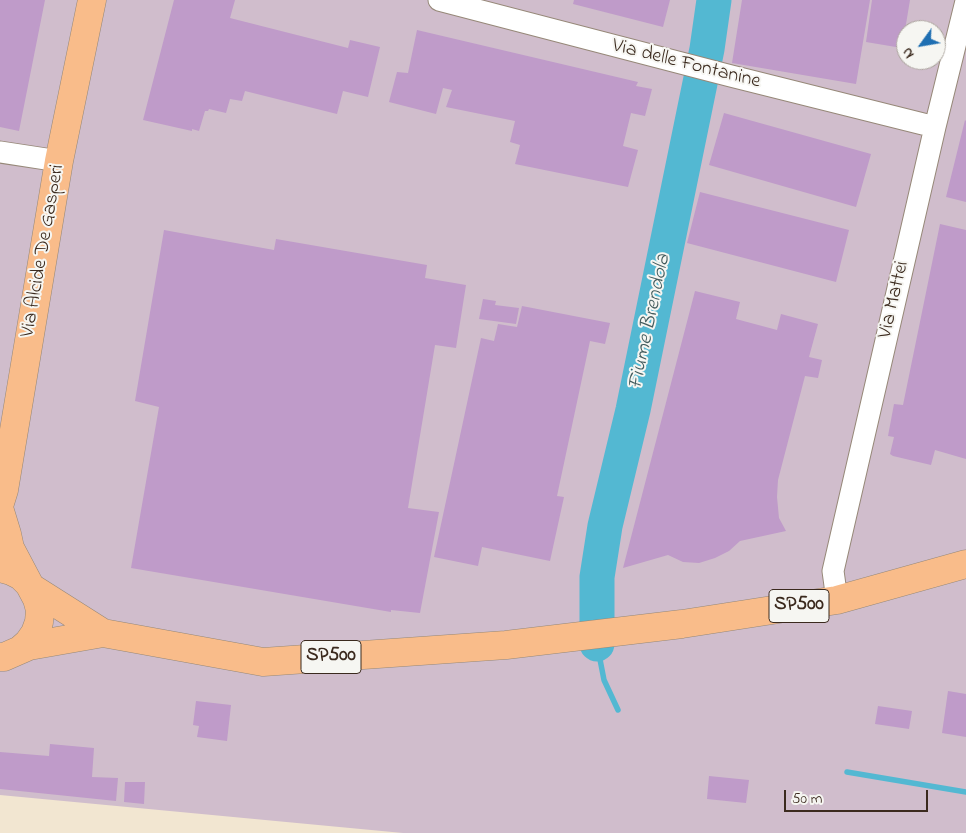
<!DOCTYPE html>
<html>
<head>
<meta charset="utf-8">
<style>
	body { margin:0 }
	#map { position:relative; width:966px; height:833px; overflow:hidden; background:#f2e6d1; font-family:"Indie Flower",sans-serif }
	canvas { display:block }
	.north { position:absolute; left:896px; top:20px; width:50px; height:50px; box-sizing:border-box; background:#f6f6f2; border:1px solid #aba49d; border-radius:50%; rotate:238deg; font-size:14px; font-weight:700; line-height:20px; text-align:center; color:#3b2a1e }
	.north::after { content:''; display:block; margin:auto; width:18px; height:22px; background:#1f6fb2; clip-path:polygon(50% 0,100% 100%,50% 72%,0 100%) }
	.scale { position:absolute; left:784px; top:790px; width:144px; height:22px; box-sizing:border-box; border:2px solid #3b2a1e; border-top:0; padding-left:6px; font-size:15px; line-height:18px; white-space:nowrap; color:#3b2a1e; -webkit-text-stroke:4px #f6f6f2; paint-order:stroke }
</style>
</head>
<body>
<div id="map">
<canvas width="966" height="833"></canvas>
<div class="north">N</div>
<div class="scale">50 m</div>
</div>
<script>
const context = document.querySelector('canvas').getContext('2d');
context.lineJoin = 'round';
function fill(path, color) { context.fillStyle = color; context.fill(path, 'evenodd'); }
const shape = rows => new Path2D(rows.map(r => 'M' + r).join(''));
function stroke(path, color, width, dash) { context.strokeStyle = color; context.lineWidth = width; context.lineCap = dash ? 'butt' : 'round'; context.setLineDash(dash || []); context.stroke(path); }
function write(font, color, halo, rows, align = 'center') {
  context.font = font + ' "Indie Flower",sans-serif'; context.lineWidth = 4; context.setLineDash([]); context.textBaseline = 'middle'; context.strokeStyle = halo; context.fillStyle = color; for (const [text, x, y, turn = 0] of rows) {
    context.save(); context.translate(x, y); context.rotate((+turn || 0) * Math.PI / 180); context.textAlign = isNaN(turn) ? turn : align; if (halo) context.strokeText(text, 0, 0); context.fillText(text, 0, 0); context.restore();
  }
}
fill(shape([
	[0,0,966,0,966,833,403,833,0,795],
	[906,30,936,30,936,60,906,60]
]), '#d0bdcc');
stroke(shape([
	[597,644,604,680,618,710],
	[847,772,966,792]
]), '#53b8d2', 5.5);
stroke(shape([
	[597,644,597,577,605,526,633,410,707,49,714,0]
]), '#53b8d2', 35);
fill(shape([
	[0,0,45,0,19,131,0,127],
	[174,0,235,0,230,18,348,48,350,40,380,47,368,97,343,91,337,114,245,91,242,101,230,99,226,113,209,109,208,111,205,111,199,131,192,129,192,131,143,120],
	[574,0,670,0,663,27,573,4],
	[742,0,870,0,856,84,732,63],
	[872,0,910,0,902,48,866,42],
	[417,30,638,82,636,86,652,89,645,116,631,113,623,146,638,150,628,187,515,164,520,145,510,142,515,121,446,107,452,90,443,88,436,114,389,102,397,72,408,73],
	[724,113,871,154,856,207,709,165],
	[965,120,966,121,966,202,946,197],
	[700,192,849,230,836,282,687,243],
	[940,224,966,230,966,459,935,450,931,465,893,456,890,454,894,437,888,436,894,404,903,405],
	[164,230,274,250,276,239,427,265,425,278,466,285,456,348,435,345,408,508,439,512,420,613,391,610,391,612,131,568,159,407,135,401],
	[695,291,740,302,736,319,777,330,781,314,818,324,809,357,822,360,818,378,805,376,778,480,777,497,779,518,786,531,740,541,729,551,715,558,699,563,683,562,668,555,623,568],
	[483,299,496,301,495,305,519,308,516,324,479,319],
	[522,306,610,323,605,344,590,341,557,496,564,497,550,561,482,547,478,566,434,557,481,338,494,341,498,324,517,327],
	[948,691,966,694,966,737,942,733],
	[196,701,231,705,227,741,197,737,199,726,193,725],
	[878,706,912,711,909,729,875,724],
	[50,744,94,748,92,777,118,778,116,801,0,789,0,752,49,756],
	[709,776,749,780,746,803,707,799],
	[125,782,145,782,144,804,124,802]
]), '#bf9bc9');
const minor = shape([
	[439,0,731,76,935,127],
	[0,152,59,161],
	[837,600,833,571,935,127,966,1]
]);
const major = shape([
	[0,503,4,490,59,161,92,0],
	[0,511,7,534,10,548,29,584],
	[0,568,11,571,21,576,29,584,37,599,40,610,39,622,35,633,28,643,20,650,4,657,0,657],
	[32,588,103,633],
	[20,650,29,646,103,633,263,662,506,645,682,624,837,600,966,564]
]);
stroke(minor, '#968878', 23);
stroke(major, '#968878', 29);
stroke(minor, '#fff', 21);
stroke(major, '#f9bc8a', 28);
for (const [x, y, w] of [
	[799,606,60],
	[331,657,60]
]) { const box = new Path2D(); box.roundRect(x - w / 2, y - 16.5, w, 33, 4); context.fillStyle = '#f6f6f2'; context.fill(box); stroke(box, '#3b2a1e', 1); }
write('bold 19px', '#3b2a1e', null, [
	["SP500",799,606],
	["SP500",331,657]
]);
write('20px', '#3b2a1e', '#f6f6f2', [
	["Via delle Fontanine",686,65,14],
	["Via Alcide De Gasperi",44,251,-80],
	["Via Mattei",895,300,-77]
]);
write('italic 21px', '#435c5d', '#f6f6f2', [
	["Fiume Brendola",651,322,-78]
]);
</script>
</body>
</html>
